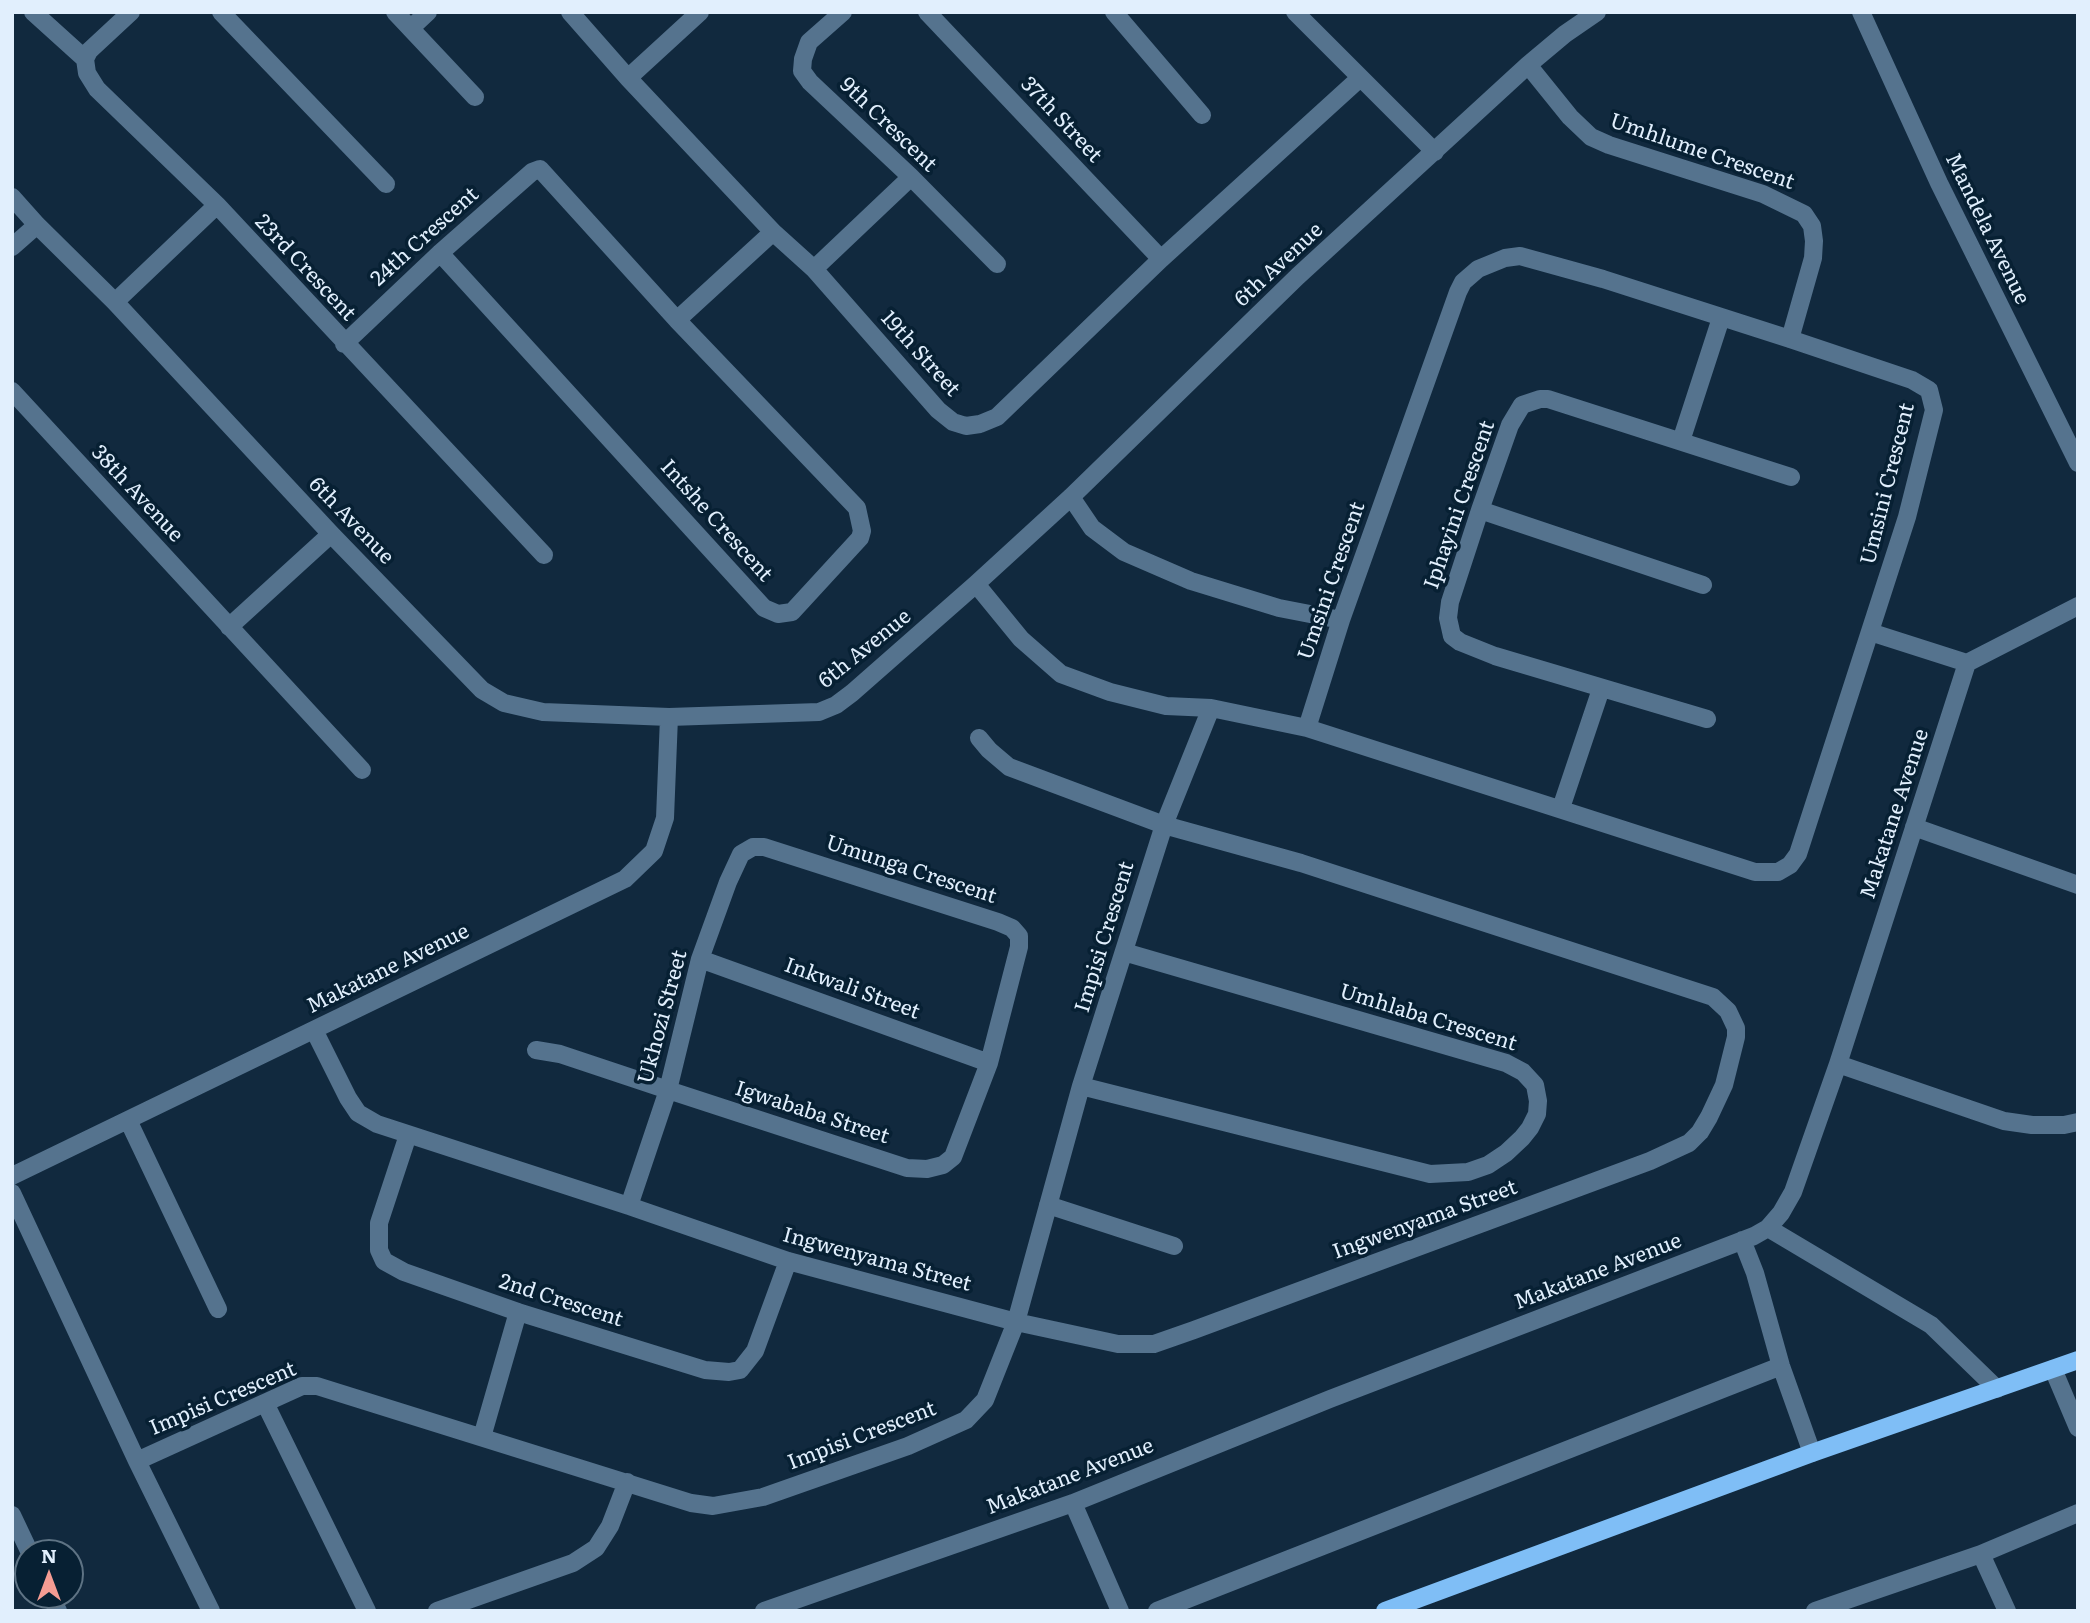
<!DOCTYPE html>
<html>
<head>
<meta charset="utf-8">
<style>
	body { margin:0 }
	#map { position:relative; width:2090px; height:1623px; overflow:hidden; background:#11293e; font-family:Literata,serif }
	canvas { display:block }
	.frame { position:absolute; inset:0; border:14px solid #e1effd; pointer-events:none }
	.north { position:absolute; left:14px; top:1539px; width:70px; height:70px; box-sizing:border-box; background:#072033; border:2px solid #5e7384; border-radius:50%; rotate:0deg; font-size:19px; font-weight:700; line-height:28px; text-align:center; color:#e1effd }
	.north::after { content:''; display:block; margin:auto; width:24px; height:32px; background:#f59c93; clip-path:polygon(50% 0,100% 100%,50% 72%,0 100%) }
</style>
</head>
<body>
<div id="map">
<canvas width="2090" height="1623"></canvas>
<div class="frame"></div>
<div class="north">N</div>
</div>
<script>
const context = document.querySelector('canvas').getContext('2d');
context.lineJoin = 'round';
const shape = rows => new Path2D(rows.map(r => 'M' + r).join(''));
function stroke(path, color, width, dash) { context.strokeStyle = color; context.lineWidth = width; context.lineCap = dash ? 'butt' : 'round'; context.setLineDash(dash || []); context.stroke(path); }
function write(font, color, halo, rows, align = 'center') {
  context.font = font + ' Literata,serif'; context.lineWidth = 7; context.setLineDash([]); context.textBaseline = 'middle'; context.strokeStyle = halo; context.fillStyle = color; for (const [text, x, y, turn = 0] of rows) {
    context.save(); context.translate(x, y); context.rotate((+turn || 0) * Math.PI / 180); context.textAlign = isNaN(turn) ? turn : align; if (halo) context.strokeText(text, 0, 0); context.fillText(text, 0, 0); context.restore();
  }
}
stroke(shape([
	[33,12,85,59],
	[131,12,89,51,85,59,87,73,97,89,217,205,544,555],
	[221,12,386,184],
	[395,12,475,97],
	[570,12,628,78,773,232,814,269,938,410,953,422,966,426,980,424,997,417,1161,259,1360,78],
	[843,12,809,42,803,59,802,71,810,82,911,177,997,264],
	[927,12,1161,259],
	[1114,12,1202,115],
	[1295,12,1435,152],
	[1861,12,1939,183,2078,463],
	[411,28,428,12],
	[1528,65,1570,117,1591,137,1609,145,1763,194,1804,214,1812,226,1814,241,1813,258,1790,339],
	[628,78,700,12],
	[12,197,37,225,115,302,331,534,482,690,504,703,543,712,669,717,819,712,836,705,852,693,976,584,1071,497,1298,276,1528,65,1565,34,1597,12],
	[12,247,37,225],
	[814,269,911,177],
	[115,302,217,205],
	[677,320,773,232],
	[344,344,440,253,532,172,540,169,677,320,857,508,862,531,860,538,792,612,778,614,764,608,440,253],
	[12,391,362,770],
	[1681,441,1721,318],
	[1071,497,1092,528,1124,552,1191,581,1279,608,1341,620],
	[1480,510,1703,585],
	[976,584,1021,639,1061,674,1110,692,1166,706,1211,708,1307,728,1755,872,1778,872,1790,865,1798,854,1907,517,1934,410,1929,390,1912,380,1790,339,1603,279,1520,256,1505,258,1478,269,1463,282,1458,292,1341,620,1307,728],
	[229,627,331,534],
	[1870,632,1967,663],
	[1707,719,1495,656,1460,642,1452,636,1448,618,1450,602,1480,510,1510,425,1522,405,1540,399,1548,399,1791,477],
	[1561,808,1601,689],
	[1914,827,2078,885],
	[700,959,989,1063],
	[314,1030,348,1098,358,1113,377,1124,629,1206,788,1261,1016,1322,1118,1344,1154,1344,1194,1330,1650,1161,1689,1143,1700,1132,1709,1117,1724,1085,1736,1037,1736,1028,1728,1011,1713,997,1301,863,1164,825,1009,767,989,750,979,738],
	[536,1050,560,1054,668,1090,907,1168,927,1169,943,1165,953,1157,989,1063,1019,947,1019,936,1012,928,998,922,764,847,753,847,741,854,728,882,700,959,668,1090,629,1206],
	[1838,1064,2004,1121,2032,1125,2064,1125,2078,1122],
	[1081,1086,1430,1174,1468,1172,1488,1165,1506,1153,1522,1138,1530,1128,1537,1114,1538,1101,1535,1085,1523,1072,1506,1063,1124,952],
	[128,1120,218,1309],
	[408,1135,379,1223,379,1250,384,1261,404,1272,518,1312,705,1370,729,1372,740,1370,755,1351,788,1261],
	[12,1176,625,879,654,851,665,818,669,717],
	[12,1193,137,1461,211,1611],
	[1048,1205,1174,1246],
	[1768,1228,1931,1325,1997,1389],
	[1742,1240,1755,1273,1781,1366,1812,1453],
	[2053,1369,2078,1428],
	[265,1403,367,1611],
	[482,1437,518,1312],
	[137,1461,302,1386,317,1386,691,1503,713,1506,763,1497,908,1446,966,1420,985,1400,1016,1322,1081,1086,1164,825,1211,708],
	[1073,1503,1120,1611],
	[12,1515,30,1553],
	[1981,1554,2007,1611],
	[50,1595,58,1611],
	[437,1611,573,1563,596,1548,610,1526,627,1482],
	[764,1611,1073,1503,1330,1399,1754,1236,1768,1228,1781,1213,1793,1192,1838,1064,1967,663,2078,606],
	[1157,1611,1781,1366],
	[1815,1611,1981,1554,2078,1513]
]), '#55738e', 18);
stroke(shape([
	[1385,1611,1812,1453,2078,1360]
]), '#7fbef6', 18);
write('21px', '#e1effd', '#072033', [
	["37th Street",1061,120,47],
	["9th Crescent",888,125,44],
	["Umhlume Crescent",1702,152,19],
	["Mandela Avenue",1987,229,64],
	["24th Crescent",425,237,-42],
	["6th Avenue",1279,265,-43],
	["23rd Crescent",305,268,47],
	["19th Street",920,354,48],
	["Umsini Crescent",1888,484,-76],
	["38th Avenue",137,494,47],
	["Iphayini Crescent",1460,505,-71],
	["6th Avenue",351,521,46],
	["Intshe Crescent",716,521,48],
	["Umsini Crescent",1332,581,-71],
	["6th Avenue",865,649,-39],
	["Makatane Avenue",1895,814,-72],
	["Umunga Crescent",911,870,18],
	["Impisi Crescent",1105,937,-73],
	["Makatane Avenue",388,969,-26],
	["Inkwali Street",852,989,20],
	["Ukhozi Street",663,1017,-75],
	["Umhlaba Crescent",1428,1018,17],
	["Igwababa Street",812,1113,18],
	["Ingwenyama Street",1425,1220,-20],
	["Ingwenyama Street",877,1260,15],
	["Makatane Avenue",1598,1272,-21],
	["2nd Crescent",561,1301,18],
	["Impisi Crescent",223,1399,-23],
	["Impisi Crescent",862,1436,-21],
	["Makatane Avenue",1070,1477,-21]
]);
</script>
</body>
</html>
